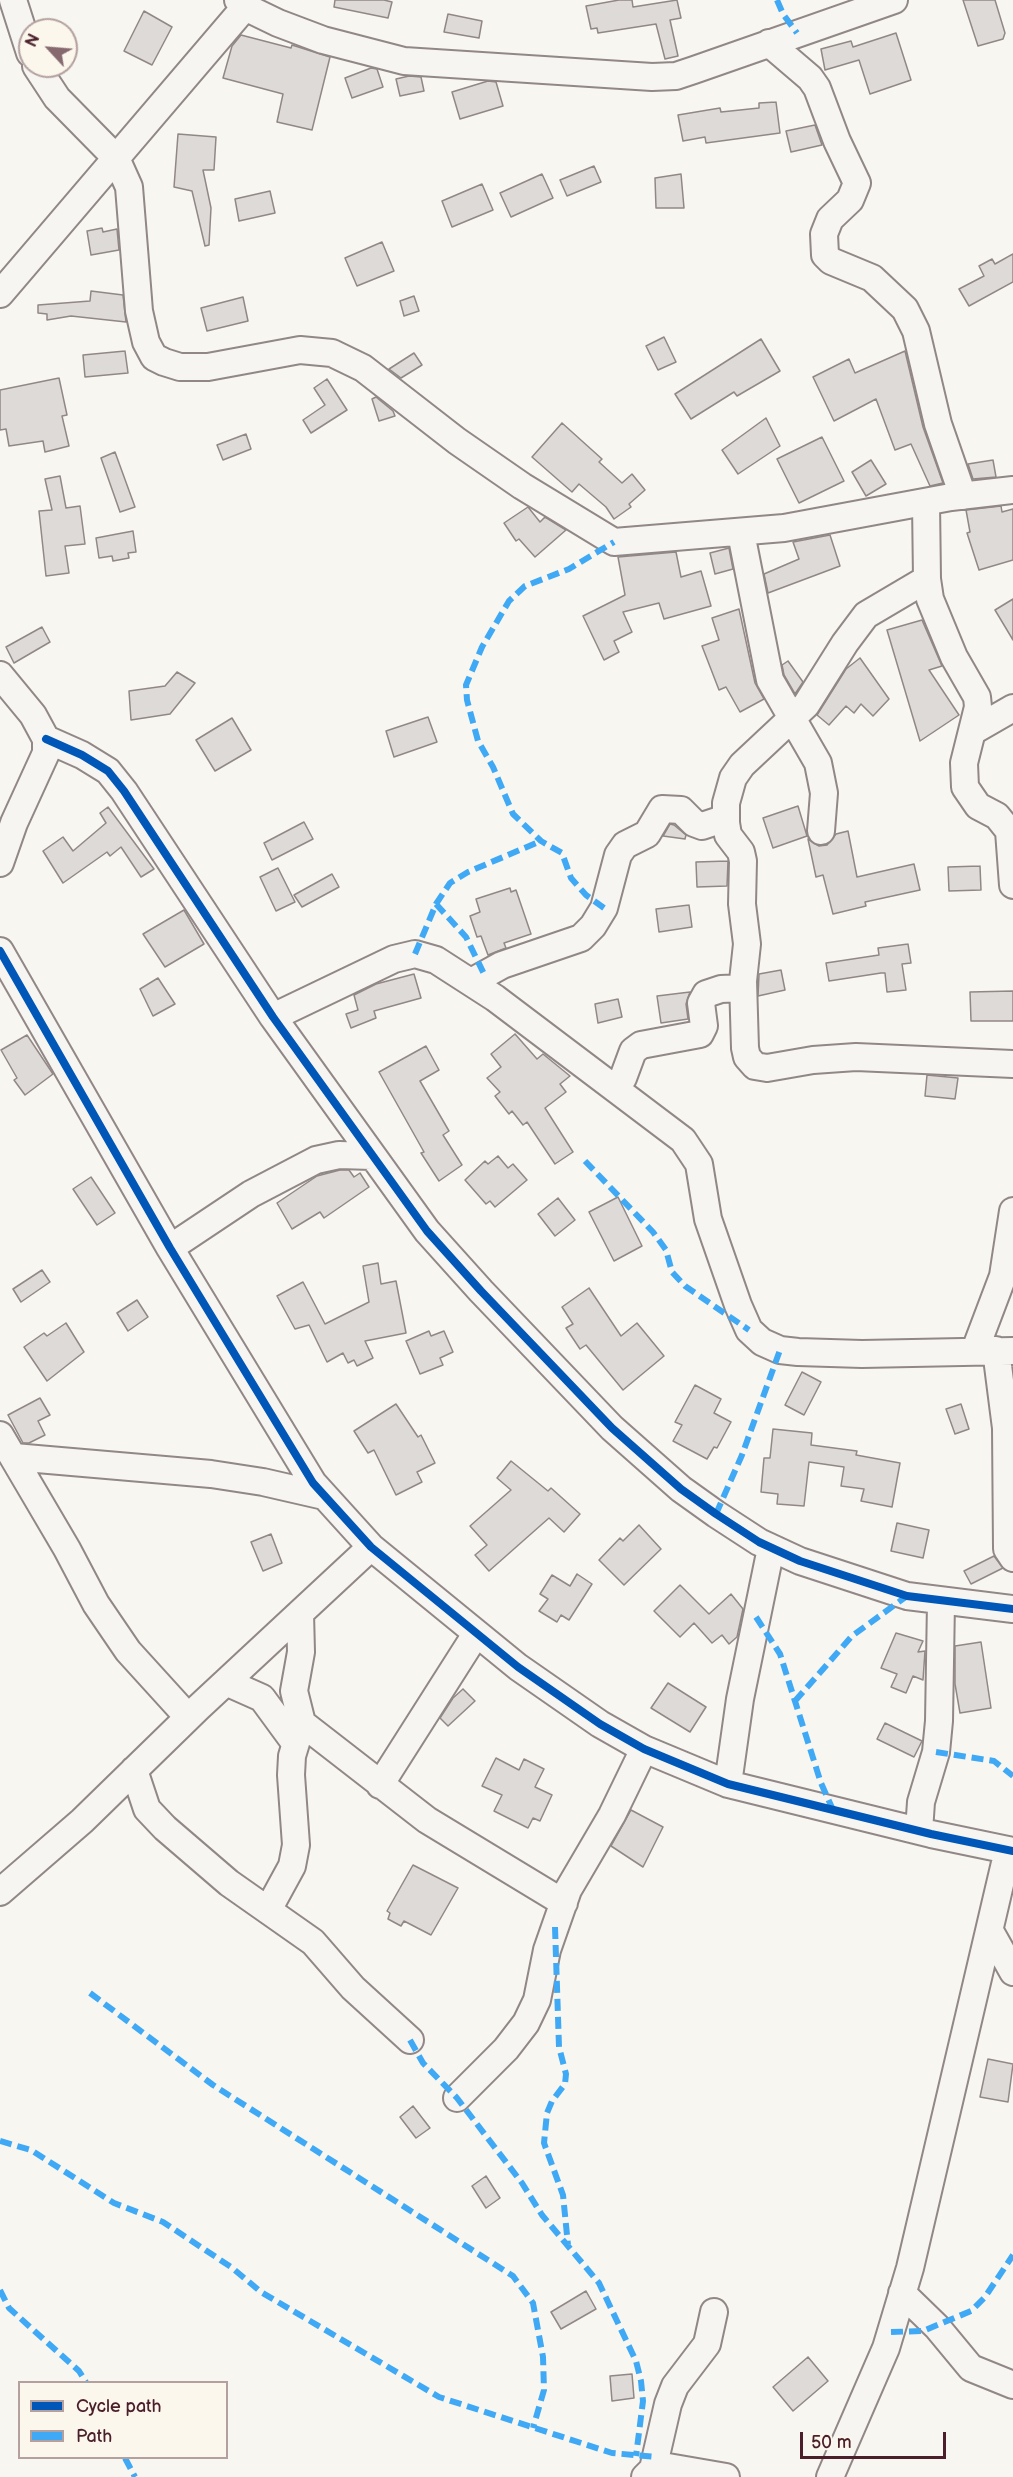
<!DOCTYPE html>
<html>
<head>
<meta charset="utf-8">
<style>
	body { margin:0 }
	#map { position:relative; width:1013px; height:2477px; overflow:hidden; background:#f8f6f0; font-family:"Balsamiq Sans",sans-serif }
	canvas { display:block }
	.legend { position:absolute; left:18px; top:2381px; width:210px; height:78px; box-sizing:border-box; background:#fbf7ec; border:2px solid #b4a19f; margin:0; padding:8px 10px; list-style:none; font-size:18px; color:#4a1f2b }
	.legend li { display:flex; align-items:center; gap:12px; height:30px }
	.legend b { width:30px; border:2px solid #b4a19f }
	.north { position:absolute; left:18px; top:18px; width:60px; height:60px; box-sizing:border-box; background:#fbf7ec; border:2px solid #b4a19f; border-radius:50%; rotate:296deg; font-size:16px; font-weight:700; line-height:24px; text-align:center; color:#4a1f2b }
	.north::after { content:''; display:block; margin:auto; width:21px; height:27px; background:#876a70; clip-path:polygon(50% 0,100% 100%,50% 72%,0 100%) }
	.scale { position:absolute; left:800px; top:2432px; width:146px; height:27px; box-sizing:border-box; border:3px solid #4a1f2b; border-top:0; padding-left:8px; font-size:18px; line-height:21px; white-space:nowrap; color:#4a1f2b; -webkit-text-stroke:4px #fbf7ec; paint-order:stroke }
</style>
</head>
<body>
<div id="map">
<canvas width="1013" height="2477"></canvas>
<ul class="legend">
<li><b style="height:8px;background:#0057b8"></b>Cycle path</li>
<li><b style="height:8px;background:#3fa9f5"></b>Path</li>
</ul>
<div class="north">N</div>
<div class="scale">50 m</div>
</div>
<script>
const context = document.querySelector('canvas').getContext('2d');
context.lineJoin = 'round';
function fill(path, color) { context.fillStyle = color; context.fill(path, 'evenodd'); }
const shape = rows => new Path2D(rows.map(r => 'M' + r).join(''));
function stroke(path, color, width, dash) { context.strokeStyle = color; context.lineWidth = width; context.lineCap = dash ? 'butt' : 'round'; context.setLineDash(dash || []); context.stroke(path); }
const building = shape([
	[335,0,384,0,392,2,388,18,334,7,335,0],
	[619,0,632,0,633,7,677,0,681,18,670,20,678,56,665,59,656,24,598,33,597,28,591,29,586,6,619,0],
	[963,0,995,0,1005,33,1003,39,978,46,963,0],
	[144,11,172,27,152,65,124,51,144,11],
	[448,14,482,21,479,38,444,32,448,14],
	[896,33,911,80,870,94,859,60,825,70,821,49,851,41,853,47,896,33],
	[241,35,291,48,292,45,330,57,312,130,277,122,283,94,223,78,232,46,241,35],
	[371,68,377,69,383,87,352,98,345,78,371,68],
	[409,76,421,77,424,91,400,96,396,79,409,76],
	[488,81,496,82,503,106,460,119,452,92,488,81],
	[776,102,780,133,706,143,705,137,683,141,678,115,720,108,721,112,759,108,759,103,776,102],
	[815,125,822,145,791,152,786,131,815,125],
	[178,134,216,137,214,170,203,170,211,208,209,245,205,246,192,191,174,187,178,134],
	[594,166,601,182,567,196,560,180,594,166],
	[542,174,553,198,511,217,500,193,542,174],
	[681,174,684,208,656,208,655,178,681,174],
	[482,184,493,210,452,227,442,201,482,184],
	[270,191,275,213,239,221,235,199,270,191],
	[102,228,103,232,117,229,119,250,91,255,87,231,102,228],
	[382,242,394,271,357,286,345,258,382,242],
	[1013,254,1013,282,969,306,959,289,984,276,979,266,992,259,995,264,1013,254],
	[91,291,123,295,126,322,71,316,47,320,47,314,38,313,38,305,90,301,91,291],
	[414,296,419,311,404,316,400,301,414,296],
	[243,297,248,321,207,331,201,308,243,297],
	[664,337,676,362,658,370,646,346,664,337],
	[761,339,780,371,737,396,734,392,691,419,675,394,761,339],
	[125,351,128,373,85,377,83,355,125,351],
	[905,351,923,427,943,483,930,486,911,444,895,450,876,399,834,421,813,377,849,359,855,373,905,351],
	[414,353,422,365,401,378,389,369,414,353],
	[59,378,67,415,62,416,69,446,45,452,43,441,9,446,6,429,0,430,0,390,59,378],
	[327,379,347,410,311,433,303,420,325,405,314,388,327,379],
	[376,397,393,411,395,416,379,421,372,399,376,397],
	[766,418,780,446,738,474,722,450,766,418],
	[562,423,602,459,599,462,622,483,632,474,645,490,629,504,631,507,614,519,606,507,579,484,572,492,532,457,562,423],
	[246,434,251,449,223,460,217,445,246,434],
	[822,437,844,481,799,503,777,459,822,437],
	[115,452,135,507,120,512,101,458,115,452],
	[871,460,886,484,866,496,852,472,871,460],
	[993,460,996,477,973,479,968,464,993,460],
	[60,476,66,508,80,506,85,544,65,546,69,573,46,576,39,511,52,510,45,479,60,476],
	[1001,506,1002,512,1013,509,1013,560,979,570,967,533,970,532,966,510,1001,506],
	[528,507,540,522,545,517,566,530,535,557,519,539,516,541,504,523,528,507],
	[133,531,136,552,128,553,129,558,113,561,112,556,99,558,96,538,133,531],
	[830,535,840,566,768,593,764,574,799,559,793,542,830,535],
	[729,548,733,569,715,574,710,553,729,548],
	[676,552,681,577,701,571,711,606,664,619,659,603,623,612,632,632,614,641,619,652,604,660,583,616,625,595,618,557,676,552],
	[1013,599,1013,640,995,610,1013,599],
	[739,609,755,683,764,699,740,712,726,687,719,690,702,646,719,640,712,618,739,609],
	[922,620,942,666,929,670,959,715,920,741,887,630,922,620],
	[42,627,50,642,14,663,6,647,42,627],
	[860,658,889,699,873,716,861,704,854,713,846,706,829,725,817,715,846,669,860,658],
	[788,661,803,682,795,694,784,675,782,665,788,661],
	[177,672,195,683,170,714,131,720,129,691,165,686,177,672],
	[428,717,437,742,394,757,386,731,428,717],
	[232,718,251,750,215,771,196,740,232,718],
	[798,806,807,836,773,848,763,818,798,806],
	[108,807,154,869,141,877,121,847,110,856,107,852,63,883,43,851,63,837,73,851,106,823,100,813,108,807],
	[304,822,313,839,272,860,264,843,304,822],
	[670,824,674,825,686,835,685,839,663,836,670,824],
	[848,831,857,877,914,864,920,890,865,902,866,906,833,914,823,875,816,877,808,839,819,846,827,845,836,834,848,831],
	[728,861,727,886,697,887,696,862,728,861],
	[980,866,981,890,949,891,948,867,980,866],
	[278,868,295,902,276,911,260,877,278,868],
	[332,874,339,887,302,907,294,895,332,874],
	[510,888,511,892,516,890,531,934,504,943,506,948,488,955,481,936,477,937,470,916,480,912,476,899,510,888],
	[689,905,692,927,659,932,656,909,689,905],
	[184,910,204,944,165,967,143,934,184,910],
	[908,944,911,963,902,964,906,990,887,992,885,973,881,973,829,981,826,963,879,955,878,948,908,944],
	[781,970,785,990,758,996,759,974,781,970],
	[414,974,421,998,374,1011,376,1018,351,1028,346,1014,358,1010,354,995,376,984,414,974],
	[158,978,175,1004,153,1016,140,989,158,978],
	[1013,991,1013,1021,971,1021,970,992,1013,991],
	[690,992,686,1004,688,1019,661,1023,657,996,690,992],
	[618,999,622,1017,598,1023,595,1004,618,999],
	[515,1034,537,1059,543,1054,570,1076,560,1084,566,1092,545,1108,573,1152,555,1164,527,1122,523,1125,512,1111,509,1114,495,1096,500,1092,487,1078,501,1067,491,1054,515,1034],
	[27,1035,53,1074,25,1095,14,1080,17,1078,1,1050,27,1035],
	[426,1046,439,1070,420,1081,449,1131,443,1135,462,1165,439,1181,421,1153,424,1152,379,1072,426,1046],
	[927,1075,958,1078,955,1099,925,1096,927,1075],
	[498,1156,508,1168,513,1164,527,1180,495,1207,490,1201,486,1204,465,1180,485,1161,488,1164,498,1156],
	[340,1170,349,1170,354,1177,360,1173,369,1187,324,1218,320,1212,292,1229,277,1203,317,1176,340,1170],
	[91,1177,115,1213,97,1225,73,1189,91,1177],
	[618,1197,642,1246,614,1261,589,1212,618,1197],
	[558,1198,575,1220,555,1236,538,1214,558,1198],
	[378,1263,381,1284,396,1281,406,1333,365,1341,373,1358,357,1366,354,1360,348,1363,343,1353,327,1362,309,1325,295,1329,277,1296,303,1282,325,1324,369,1302,363,1266,378,1263],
	[42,1270,50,1282,21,1302,13,1289,42,1270],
	[589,1288,621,1336,637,1323,664,1356,623,1390,586,1345,580,1349,566,1328,573,1324,562,1307,589,1288],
	[137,1300,148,1317,128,1331,117,1313,137,1300],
	[66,1323,84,1352,47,1381,24,1347,44,1333,47,1336,66,1323],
	[429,1331,431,1336,444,1331,453,1352,440,1358,443,1365,420,1374,406,1341,429,1331],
	[802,1372,821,1382,804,1415,785,1405,802,1372],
	[695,1385,721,1399,714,1413,731,1422,717,1448,714,1447,707,1459,673,1441,682,1425,675,1422,695,1385],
	[40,1398,50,1415,38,1421,45,1435,29,1443,23,1443,8,1415,40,1398],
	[396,1404,418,1437,421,1435,435,1463,417,1472,422,1482,396,1495,374,1450,368,1453,354,1431,396,1404],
	[961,1404,969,1429,955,1434,946,1409,961,1404],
	[773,1429,812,1433,811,1445,857,1451,856,1455,900,1463,892,1507,861,1501,864,1489,841,1486,844,1467,809,1462,804,1506,777,1504,778,1494,761,1492,764,1458,770,1458,773,1429],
	[511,1461,548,1491,551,1488,580,1514,564,1532,549,1518,489,1571,475,1555,487,1545,470,1526,511,1490,497,1478,511,1461],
	[897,1523,929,1530,923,1558,891,1551,897,1523],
	[639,1525,661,1549,624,1585,599,1560,620,1538,623,1541,639,1525],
	[271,1534,282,1563,263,1571,251,1542,271,1534],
	[994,1556,1003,1568,971,1584,964,1571,994,1556],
	[577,1574,592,1584,569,1620,561,1615,557,1622,539,1611,548,1599,540,1594,552,1575,570,1586,577,1574],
	[680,1585,709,1614,731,1594,743,1609,737,1637,729,1644,722,1635,712,1643,694,1623,680,1637,654,1611,680,1585],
	[896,1633,923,1641,918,1652,925,1651,923,1680,913,1676,906,1693,891,1687,897,1674,881,1668,896,1633],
	[981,1642,991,1708,960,1713,955,1684,955,1646,981,1642],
	[668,1683,706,1707,690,1732,651,1708,668,1683],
	[463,1689,475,1701,448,1726,440,1718,453,1698,463,1689],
	[885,1723,922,1741,914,1757,877,1739,885,1723],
	[496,1758,519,1770,524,1759,544,1769,535,1787,552,1795,540,1821,533,1818,528,1828,494,1811,502,1795,482,1786,496,1758],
	[631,1810,663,1827,643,1867,611,1846,631,1810],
	[413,1865,458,1888,431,1935,404,1921,401,1926,388,1919,390,1913,387,1911,413,1865],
	[988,2059,1013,2064,1008,2102,980,2097,988,2059],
	[413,2106,430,2128,416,2138,400,2117,413,2106],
	[486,2176,500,2198,486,2208,472,2186,486,2176],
	[586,2291,596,2309,561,2329,551,2312,586,2291],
	[808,2357,828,2381,793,2411,773,2387,808,2357],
	[632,2374,634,2398,612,2401,610,2376,632,2374]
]);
fill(building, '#dedad7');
stroke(building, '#918787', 1.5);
const minor = shape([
	[13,0,30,53],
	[238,0,245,7,278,23,323,40,404,61,652,77,676,76,694,70,894,0],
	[769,43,810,78,817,88,837,141,857,183,850,200,830,219,824,234,825,255,831,261,872,278,905,309,916,331,938,424,963,496],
	[36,66,57,98,116,158,129,187,139,311,146,342,154,357,164,362,180,367,208,367,300,350,332,353,363,368,457,441,522,486,614,542,784,528,951,497,1013,490],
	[0,294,245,7],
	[926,503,927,579,930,599,954,657,977,697,978,707,964,763,965,787,978,806,997,816,1009,831,1013,885],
	[741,533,770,680,818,763,824,793,821,831],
	[927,579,866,615,845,643,806,705,742,765,733,778,726,803,726,823,728,835,741,852,743,861,742,904,747,944,743,981,745,1048,747,1057,755,1066,767,1068,813,1060,856,1057,1013,1064],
	[0,675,33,715,46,739,46,753,14,823,0,863],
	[973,731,1013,708],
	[46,739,82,755,108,771,124,791,273,1017,427,1231,481,1291,612,1428,681,1489,716,1514,759,1542,800,1561,907,1596,1013,1609],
	[0,951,170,1248,313,1483,371,1547,518,1667,600,1724,644,1749,728,1784,931,1834,1013,1851],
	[473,981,502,965,581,938,593,926,604,908,618,855,625,845,647,834,662,809,681,810,694,823,702,826,726,818],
	[273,1017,394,959,415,954,436,960,495,998,683,1140,699,1164,708,1219,738,1305,749,1330,762,1342,780,1350,798,1352,862,1354,1013,1351],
	[615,1086,623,1078,633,1051,641,1045,700,1034,704,1026,701,1003,706,994,721,989,743,988],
	[170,1248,251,1194,316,1160,339,1155,372,1156],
	[975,1350,1003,1276,1013,1211],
	[996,1350,1006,1428,1007,1549,1013,1558],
	[0,1435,67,1549,96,1604,128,1651,188,1717],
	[14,1457,211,1474,263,1482,324,1496],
	[226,1682,262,1698,295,1743],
	[302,1723,427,1820,564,1903],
	[134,1770,147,1809,165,1828,229,1883,313,1942,353,1988,410,2040],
	[728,1784,740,1699,771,1548],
	[380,1785,476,1634],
	[919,1831,921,1802,936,1752,939,1721,941,1602],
	[0,1892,82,1821,199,1707,371,1547],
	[268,1910,292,1866,296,1845,291,1775,292,1756,302,1723,294,1691,301,1652,300,1613],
	[990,1931,1013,1972],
	[457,2098,506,2049,526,2023,537,2000,547,1950,568,1890,612,1815,644,1749],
	[902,2293,937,2327,971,2368,1013,2385],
	[653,2469,668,2404,675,2386,707,2344,714,2312],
	[645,2477,653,2469,668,2467,726,2477],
	[830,2477,886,2348,910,2268,1008,1850]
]);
stroke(minor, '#918787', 30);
stroke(minor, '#f6f5f1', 26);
stroke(shape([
	[777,0,783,14,797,33],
	[436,904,466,937,484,974],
	[604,908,586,895,571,878,562,853,541,841,513,814,493,767,478,741,467,700,466,685,482,647,509,601,525,586,569,569,614,542],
	[415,954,436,904,450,883,468,872,541,841],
	[585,1161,653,1232,666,1250,672,1272,685,1286,749,1330],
	[716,1514,742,1455,780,1350],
	[756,1617,780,1654,821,1783,833,1810],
	[795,1701,852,1636,907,1596],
	[936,1752,994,1761,1013,1776],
	[555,1927,559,2047,566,2074,565,2084,552,2101,547,2113,544,2143,563,2195,568,2245],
	[90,1993,213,2085,513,2276,533,2303,543,2357,544,2390,533,2428],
	[410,2040,423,2063,457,2098,522,2183,542,2215,599,2283,636,2361,641,2381,643,2401,636,2456],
	[0,2141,31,2150,114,2203,163,2222,231,2267,261,2292,439,2397,612,2453,656,2457],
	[0,2290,9,2308,79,2371,86,2382],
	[891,2332,923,2331,971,2311,985,2297,1013,2255],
	[125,2458,135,2477]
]), '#3fa9f5', 6, [12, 6]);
stroke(shape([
	[46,739,82,755,108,771,124,791,273,1017,427,1231,481,1291,612,1428,681,1489,716,1514,759,1542,800,1561,907,1596,1013,1609],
	[0,951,170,1248,313,1483,371,1547,518,1667,600,1724,644,1749,728,1784,931,1834,1013,1851]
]), '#0057b8', 8);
</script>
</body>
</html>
